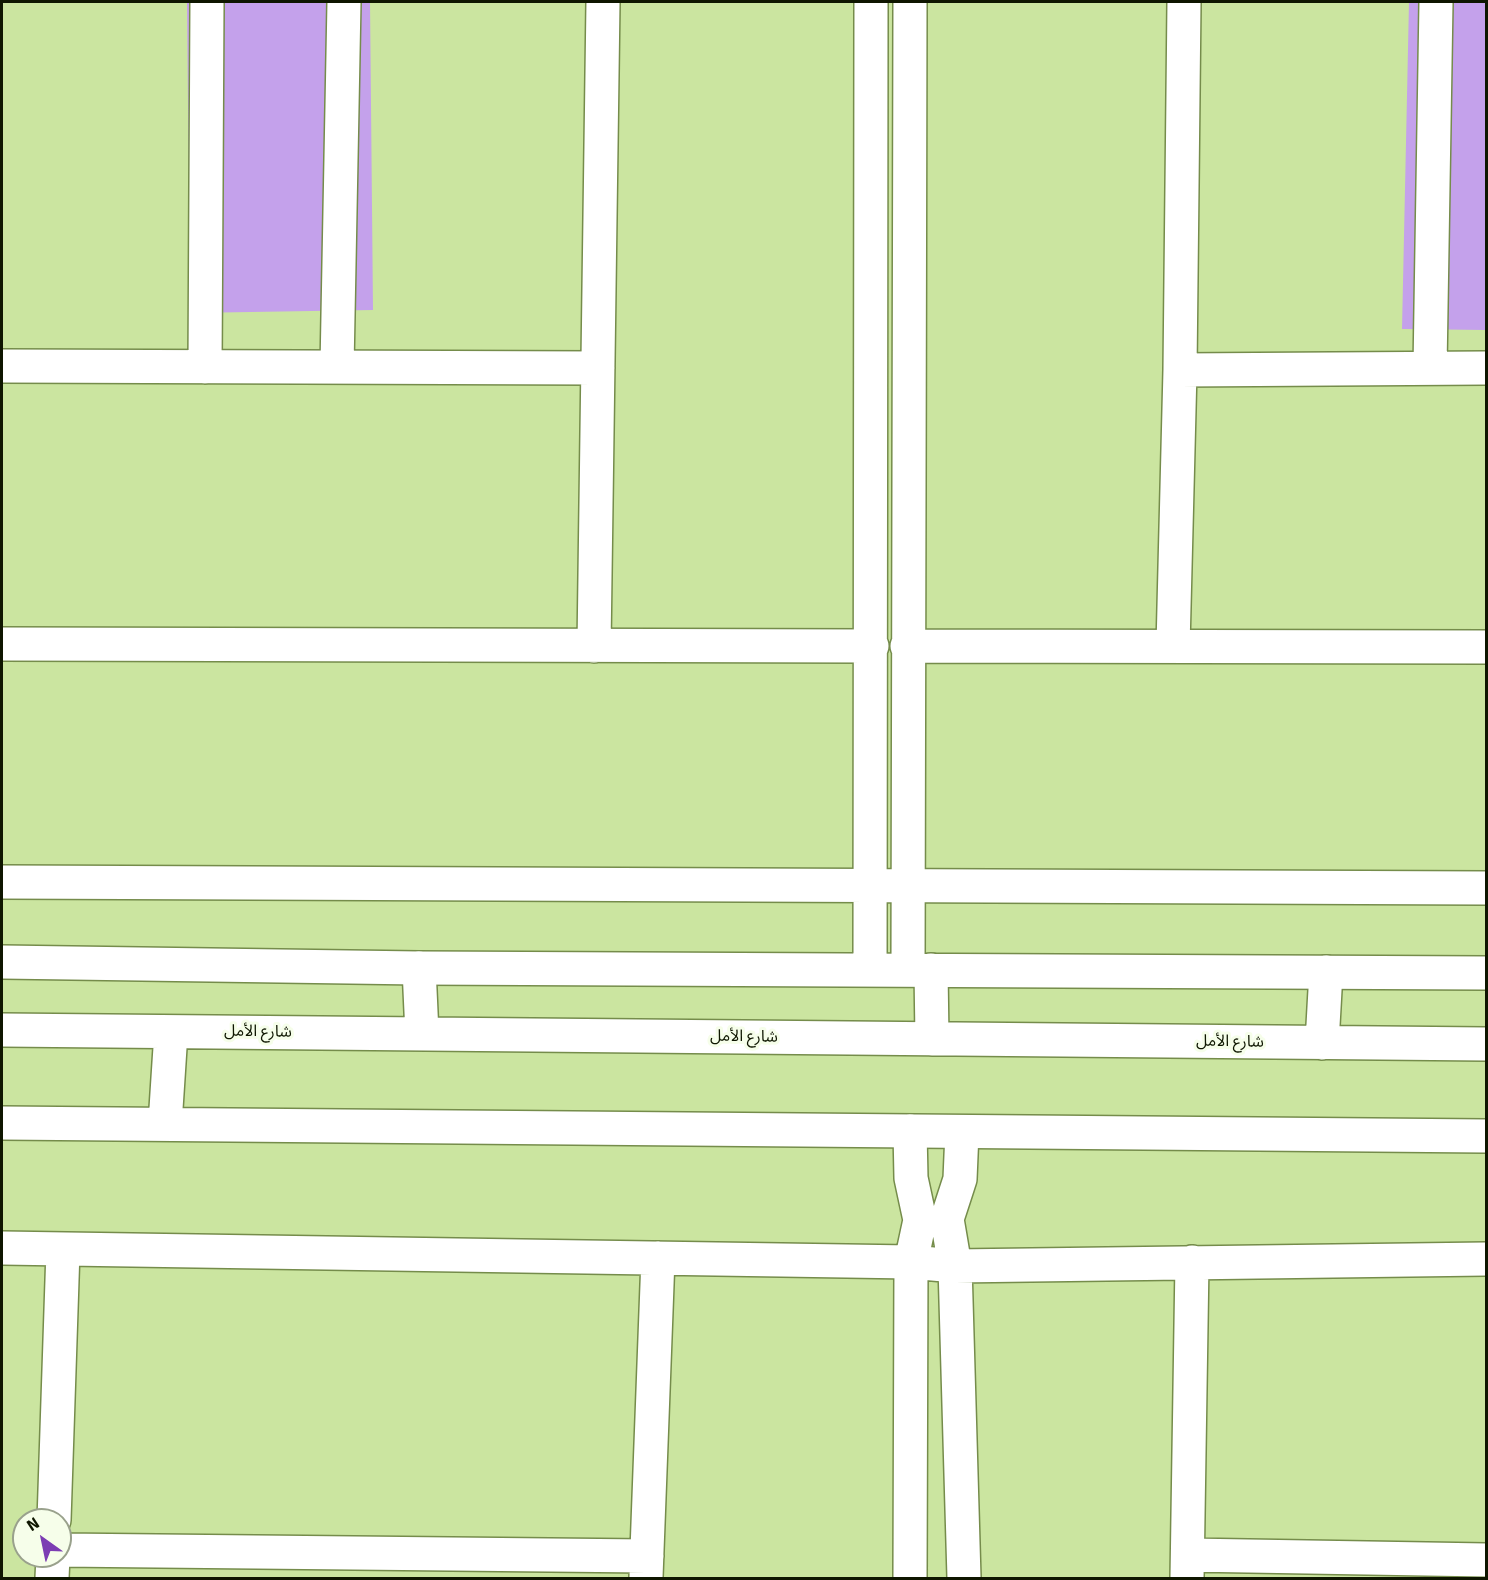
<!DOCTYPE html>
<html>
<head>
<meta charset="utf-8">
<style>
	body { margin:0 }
	#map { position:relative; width:1488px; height:1580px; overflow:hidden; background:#cbe5a0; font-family:Signika,sans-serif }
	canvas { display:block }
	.frame { position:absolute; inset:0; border:3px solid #0e1600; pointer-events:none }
	.north { position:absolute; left:12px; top:1508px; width:60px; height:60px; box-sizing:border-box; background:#f6feea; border:2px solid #99a18c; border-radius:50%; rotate:327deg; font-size:16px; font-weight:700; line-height:24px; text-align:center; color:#0e1600 }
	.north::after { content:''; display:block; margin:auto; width:21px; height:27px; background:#7c3db3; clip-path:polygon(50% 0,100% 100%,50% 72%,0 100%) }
</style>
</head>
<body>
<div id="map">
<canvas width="1488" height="1580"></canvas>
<div class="frame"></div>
<div class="north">N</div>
</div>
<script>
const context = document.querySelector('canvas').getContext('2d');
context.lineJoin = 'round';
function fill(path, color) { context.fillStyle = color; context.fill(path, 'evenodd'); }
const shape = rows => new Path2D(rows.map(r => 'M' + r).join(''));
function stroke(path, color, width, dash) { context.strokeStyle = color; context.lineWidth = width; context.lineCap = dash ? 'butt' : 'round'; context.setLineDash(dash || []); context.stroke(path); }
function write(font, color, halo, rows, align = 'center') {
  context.font = font + ' Signika,"Noto Sans Arabic",sans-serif'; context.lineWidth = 6; context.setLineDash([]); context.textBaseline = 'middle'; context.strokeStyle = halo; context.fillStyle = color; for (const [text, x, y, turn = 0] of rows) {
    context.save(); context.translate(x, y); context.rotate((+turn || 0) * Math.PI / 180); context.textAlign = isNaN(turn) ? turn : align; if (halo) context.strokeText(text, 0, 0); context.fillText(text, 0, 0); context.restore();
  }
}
fill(shape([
	[187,2,370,2,373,310,190,313],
	[1409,2,1486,2,1486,330,1402,329]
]), '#c4a1eb');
const minor = shape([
	[2,366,598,368],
	[205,367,207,2],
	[337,367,344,2],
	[1430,368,1436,2],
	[1180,370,1486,368],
	[2,644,872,646],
	[594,646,603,2],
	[907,646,1486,647],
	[1173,646,1180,370,1184,2],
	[2,882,1486,888],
	[2,962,419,968,1486,973],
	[870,970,871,2],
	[908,970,910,2],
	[910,1131,911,1178,920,1220,911,1262,910,1578],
	[962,1132,960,1179,947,1219,955,1266,964,1578],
	[2,1248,911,1262,955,1266,1486,1259],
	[54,1520,63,1250],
	[60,1550,647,1556],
	[1189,1555,1486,1560],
	[646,1577,658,1258],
	[52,1578,53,1556],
	[1187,1578,1192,1262]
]);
const major = shape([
	[419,968,422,1034],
	[931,970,932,1039],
	[2,1030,1486,1044],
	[1322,1043,1326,972],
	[2,1123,1486,1136],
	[165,1124,171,1032]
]);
stroke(minor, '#758c4b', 36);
stroke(major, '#758c4b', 36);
stroke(minor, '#fff', 33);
stroke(major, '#fff', 33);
write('16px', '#0e1600', '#f6feea', [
	["شارع الأمل",258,1032,1],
	["شارع الأمل",744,1037,1],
	["شارع الأمل",1230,1042,1]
]);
</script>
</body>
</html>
